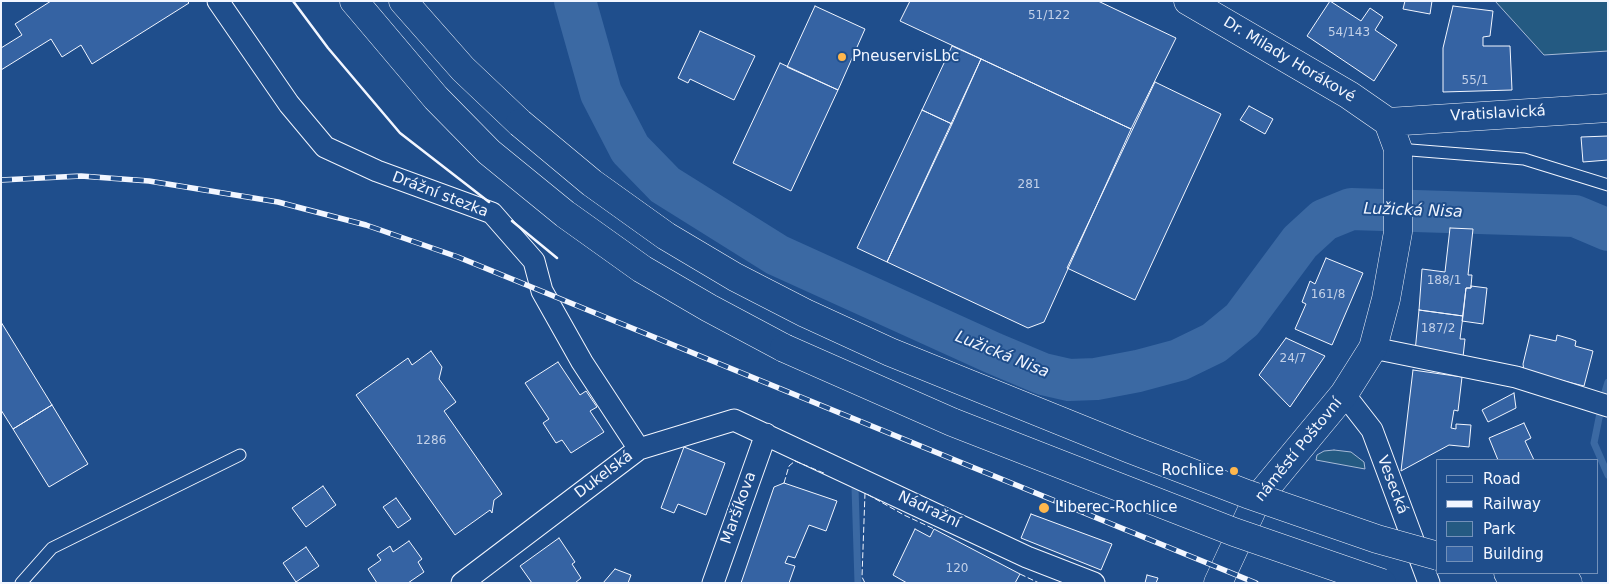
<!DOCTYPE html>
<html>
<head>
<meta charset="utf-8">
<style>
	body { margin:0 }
	#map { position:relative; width:1609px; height:584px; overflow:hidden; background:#1f4e8c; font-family:"DejaVu Sans",sans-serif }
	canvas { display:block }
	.frame { position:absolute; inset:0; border:2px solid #f2f6ff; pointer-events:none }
	.legend { position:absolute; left:1436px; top:459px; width:162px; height:115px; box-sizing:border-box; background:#1f4e8c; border:1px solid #7391ba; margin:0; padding:6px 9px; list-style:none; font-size:15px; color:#f2f6ff }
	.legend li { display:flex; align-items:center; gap:10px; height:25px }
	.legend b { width:25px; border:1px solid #7391ba }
</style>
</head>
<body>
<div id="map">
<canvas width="1609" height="584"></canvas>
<div class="frame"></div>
<ul class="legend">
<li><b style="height:6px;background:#1f4e8c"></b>Road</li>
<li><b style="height:6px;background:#f2f6ff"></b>Railway</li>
<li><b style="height:14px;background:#245a82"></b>Park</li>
<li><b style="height:14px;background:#3563a3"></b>Building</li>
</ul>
</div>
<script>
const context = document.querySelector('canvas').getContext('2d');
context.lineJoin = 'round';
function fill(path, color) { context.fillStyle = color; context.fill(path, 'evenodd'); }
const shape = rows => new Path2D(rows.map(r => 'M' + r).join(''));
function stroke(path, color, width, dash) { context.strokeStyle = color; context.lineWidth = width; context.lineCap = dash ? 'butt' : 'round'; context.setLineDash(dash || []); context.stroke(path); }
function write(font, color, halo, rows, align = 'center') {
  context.font = font + ' "DejaVu Sans",sans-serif'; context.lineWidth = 4; context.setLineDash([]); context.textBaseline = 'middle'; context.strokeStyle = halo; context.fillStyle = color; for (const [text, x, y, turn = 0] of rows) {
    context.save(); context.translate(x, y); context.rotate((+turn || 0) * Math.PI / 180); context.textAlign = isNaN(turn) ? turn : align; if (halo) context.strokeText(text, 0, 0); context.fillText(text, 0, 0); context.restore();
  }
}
const green = shape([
	[1495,1,1608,1,1608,51,1544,55,1495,1],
	[1334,450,1351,452,1364,462,1365,469,1316,460,1317,455,1324,451,1334,450]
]);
fill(green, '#245a82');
stroke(green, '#a8bbd7', 1);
stroke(shape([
	[1604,395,1608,382],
	[1600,413,1594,443,1608,475],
	[855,487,858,583]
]), '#3b69a3', 7);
stroke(shape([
	[575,1,601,93,630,149,665,185,777,255,993,353,1043,374,1069,380,1096,379,1138,371,1179,360,1214,343,1242,320,1300,242,1324,220,1351,209,1575,216,1608,230]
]), '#3b69a3', 42);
const building = shape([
	[51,1,187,1,189,3,92,64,81,45,62,57,51,39,1,70,1,48,22,35,15,24,51,1],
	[910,1,1098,1,1176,38,1131,129,900,21,910,1],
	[1330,1,1361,21,1370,8,1383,17,1375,30,1397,45,1374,81,1307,36,1330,1],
	[1405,1,1432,1,1430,14,1403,9,1405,1],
	[815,6,865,29,838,90,787,67,815,6],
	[1453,6,1493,11,1490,36,1483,37,1483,46,1510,46,1512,90,1443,92,1443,48,1453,6],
	[700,31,755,56,734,100,690,79,688,83,678,78,700,31],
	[952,46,981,59,952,124,922,110,952,46],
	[981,59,1131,129,1044,322,1028,328,887,262,981,59],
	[780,63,838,90,791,191,733,163,780,63],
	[1155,82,1221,114,1135,300,1067,268,1155,82],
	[1249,106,1273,119,1265,134,1240,120,1249,106],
	[922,110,952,124,887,262,857,248,922,110],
	[1608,136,1608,160,1583,162,1581,137,1608,136],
	[1450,228,1473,229,1468,275,1472,275,1471,286,1471,288,1466,288,1463,316,1419,310,1422,269,1445,272,1450,228],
	[1326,258,1363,273,1332,345,1295,329,1306,304,1302,302,1310,281,1315,284,1326,258],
	[1471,286,1487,288,1483,324,1462,321,1466,288,1471,288,1471,286],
	[1419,310,1463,316,1460,339,1465,339,1463,357,1415,352,1419,310],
	[1,322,52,405,13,429,1,410,1,322],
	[1530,335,1556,341,1557,335,1571,339,1576,341,1575,346,1593,351,1584,386,1524,371,1523,364,1530,335],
	[1286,338,1325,356,1290,407,1259,375,1286,338],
	[431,351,442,367,439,379,456,402,444,411,502,494,494,500,492,513,490,510,455,535,356,395,408,358,412,365,431,351],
	[558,362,580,395,586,391,597,407,590,411,604,432,571,453,562,440,556,443,543,423,549,419,525,383,558,362],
	[1413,370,1462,377,1458,411,1454,410,1451,428,1456,429,1456,424,1471,425,1469,447,1449,445,1401,471,1413,370],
	[1514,393,1516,408,1488,422,1482,410,1514,393],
	[52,405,88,464,49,487,13,429,52,405],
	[1524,423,1531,438,1525,441,1534,460,1498,460,1489,438,1524,423],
	[684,447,725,463,706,515,678,504,674,513,661,508,684,447],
	[784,483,837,501,826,531,809,525,795,558,788,556,785,563,795,566,789,583,741,583,774,487,784,483],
	[323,486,336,505,306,527,292,508,323,486],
	[396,498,411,519,398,528,383,507,396,498],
	[1031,514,1112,544,1101,570,1021,538,1031,514],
	[915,529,930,537,934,529,1020,574,1015,583,907,583,893,575,915,529],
	[559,538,575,562,572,564,581,578,575,583,532,583,520,566,559,538],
	[409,541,422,559,418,562,424,572,408,583,377,583,368,569,381,560,377,555,390,546,393,552,409,541],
	[306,547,319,566,296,582,283,563,306,547],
	[615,569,631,575,628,583,603,583,615,569],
	[1147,575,1158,578,1156,583,1145,583,1147,575]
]);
fill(building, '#3563a3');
stroke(building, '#f2f6ff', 1);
const lane = shape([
	[1398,149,1524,159,1608,185],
	[21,583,52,548,240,455]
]);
const street = shape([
	[218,1,289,104,325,147,377,171,492,213,534,261,542,291,582,362,639,449],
	[1373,348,1516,377,1608,406],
	[1344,394,1372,430,1429,583],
	[462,583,639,449,734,420,1027,557,1094,583],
	[713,583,766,434]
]);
const secondary = shape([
	[1188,1,1349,95,1388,122],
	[1388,122,1608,108],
	[1218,583,1257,499,1344,394,1373,348,1386,299,1398,232,1398,149,1388,122]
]);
const highway = shape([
	[354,1,436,98,489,152,565,214,642,269,709,308,784,348],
	[403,1,463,69,520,123],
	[1508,573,1568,583]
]);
stroke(lane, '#f2f6ff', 13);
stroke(street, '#f2f6ff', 23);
stroke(secondary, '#f2f6ff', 29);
stroke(highway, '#f2f6ff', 29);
stroke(lane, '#1f4e8c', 11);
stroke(street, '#1f4e8c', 21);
stroke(secondary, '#1f4e8c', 28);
stroke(highway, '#1f4e8c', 28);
const rail = shape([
	[1,180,81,176,149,181,278,202,366,225,458,257,1256,583]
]);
stroke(rail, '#f2f6ff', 5.5);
stroke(rail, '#1f4e8c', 4, [11]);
const highwayBridge = shape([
	[520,123,592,183,666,236,735,277,805,313,890,352,1130,449,1247,494,1377,539,1438,556],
	[784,348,952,422,1234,532,1382,583]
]);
stroke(highwayBridge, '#f2f6ff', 29, []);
stroke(highwayBridge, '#1f4e8c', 28);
stroke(shape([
	[784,483,789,466,795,461,826,474],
	[1020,574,1039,583],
	[865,583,862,577,865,493,904,515,934,529]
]), '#f2f6ff', 1, [6, 2.5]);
stroke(shape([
	[293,1,328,48,400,133,489,202],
	[512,221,557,258]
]), '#f2f6ff', 2.5);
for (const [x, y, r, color] of [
	[842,57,5,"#ffb74d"],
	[1234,471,5,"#ffb74d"],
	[1044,508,6,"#ffb74d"]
]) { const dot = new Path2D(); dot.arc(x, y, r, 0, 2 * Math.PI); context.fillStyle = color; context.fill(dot); stroke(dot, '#1f4e8c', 2); }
write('12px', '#c3d1e8', null, [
	["51/122",1049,16],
	["54/143",1349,33],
	["55/1",1475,81],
	["281",1029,185],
	["188/1",1444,281],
	["161/8",1328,295],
	["187/2",1438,329],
	["24/7",1293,359],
	["1286",431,441],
	["120",957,569]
]);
write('15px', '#f2f6ff', '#1f4e8c', [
	["PneuservisLbc",852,57],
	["Rochlice",1224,471,"right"],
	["Liberec-Rochlice",1055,508]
], 'left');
write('15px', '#f2f6ff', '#1f4e8c', [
	["Dr. Milady Horákové",1289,60,31],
	["Vratislavická",1498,114,-3],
	["Drážní stezka",440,195,21],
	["náměstí Poštovní",1299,450,-51],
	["Dukelská",604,475,-37],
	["Vesecká",1392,485,69],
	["Maršíkova",739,508,-70],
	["Nádražní",929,510,25]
]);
write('italic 16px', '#f2f6ff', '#1f4e8c', [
	["Lužická Nisa",1413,211,2],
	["Lužická Nisa",1002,355,22]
]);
</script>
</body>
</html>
